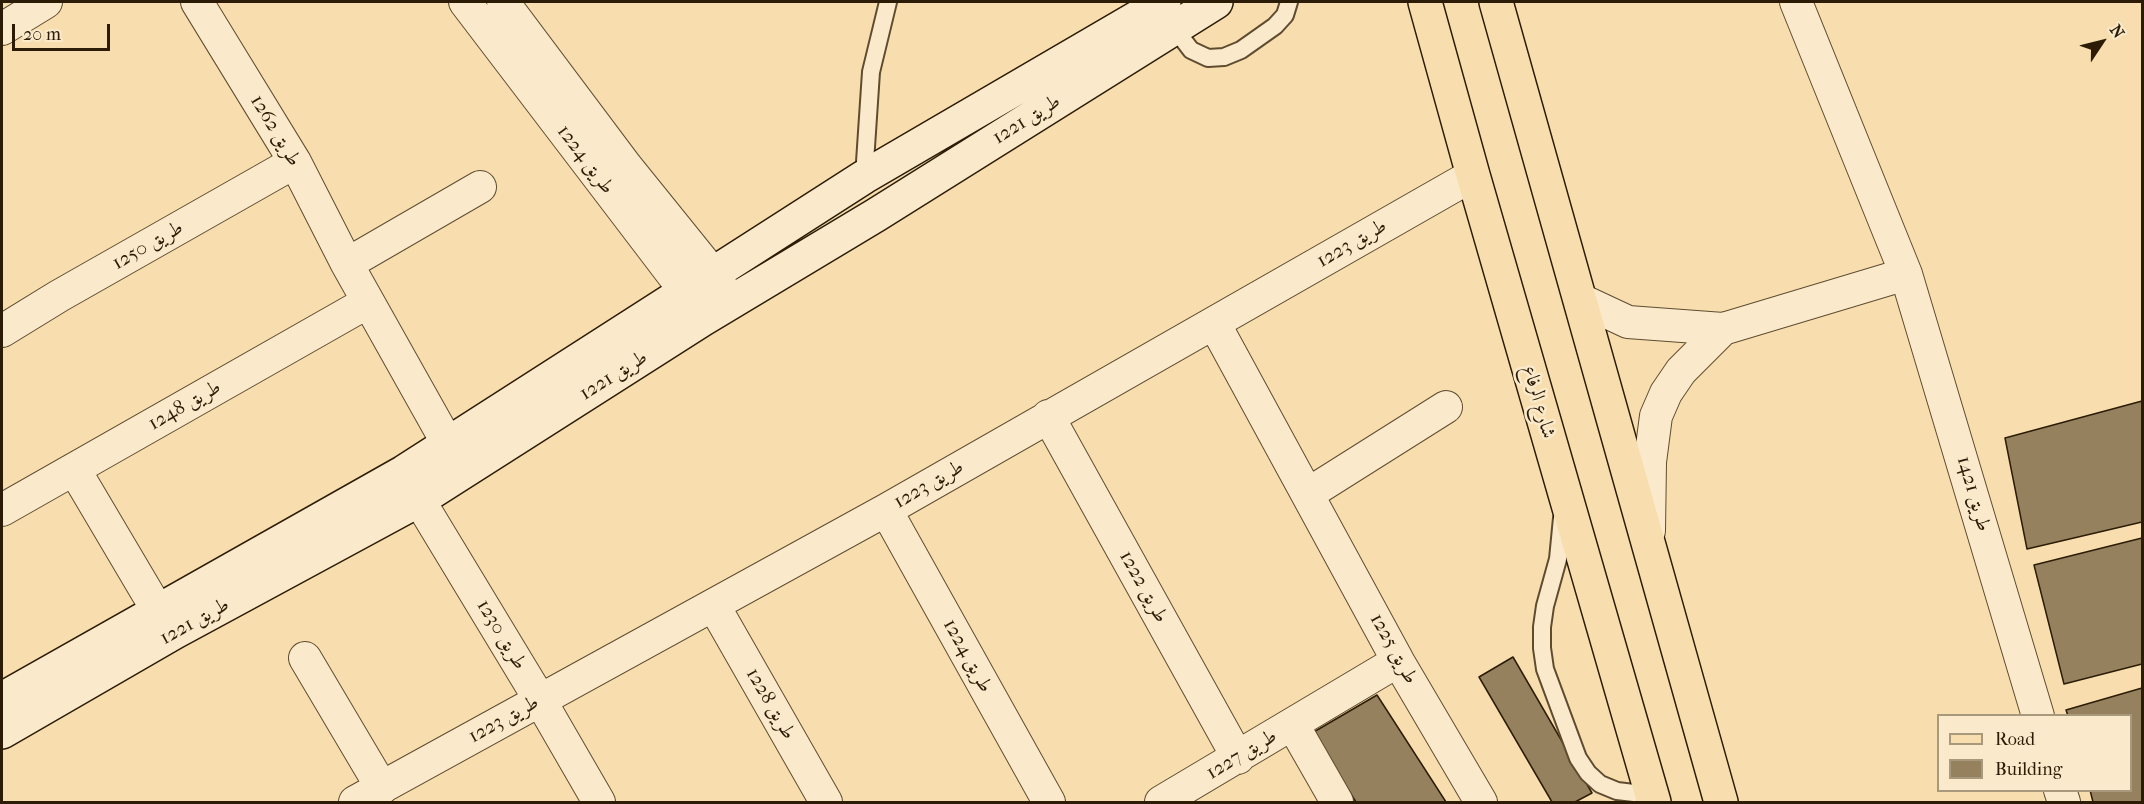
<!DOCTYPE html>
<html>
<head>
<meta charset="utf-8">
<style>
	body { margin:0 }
	#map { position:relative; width:2144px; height:804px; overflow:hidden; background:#f8deaf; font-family:"IM FELL French Canon",serif }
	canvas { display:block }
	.frame { position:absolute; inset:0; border:3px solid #2c1c06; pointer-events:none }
	.legend { position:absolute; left:1937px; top:714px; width:195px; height:78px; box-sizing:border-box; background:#faeacb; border:2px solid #a8987c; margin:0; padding:8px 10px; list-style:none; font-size:18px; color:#2c1c06 }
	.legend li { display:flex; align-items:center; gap:12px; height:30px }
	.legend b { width:30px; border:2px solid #a8987c }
	.north { position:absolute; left:2072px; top:12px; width:60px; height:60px; -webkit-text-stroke:4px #faeacb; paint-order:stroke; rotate:55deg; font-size:16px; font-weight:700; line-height:24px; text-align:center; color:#2c1c06 }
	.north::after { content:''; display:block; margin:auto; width:21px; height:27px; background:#2c1c06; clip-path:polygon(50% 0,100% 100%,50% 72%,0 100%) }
	.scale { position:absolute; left:12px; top:24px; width:98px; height:27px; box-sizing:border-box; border:3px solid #2c1c06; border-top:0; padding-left:8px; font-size:18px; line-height:21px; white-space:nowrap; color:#2c1c06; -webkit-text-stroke:4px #faeacb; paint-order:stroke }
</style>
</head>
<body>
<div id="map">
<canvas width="2144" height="804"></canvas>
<div class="frame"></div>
<ul class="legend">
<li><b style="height:8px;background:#f8deaf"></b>Road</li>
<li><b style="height:16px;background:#96815e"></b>Building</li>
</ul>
<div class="north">N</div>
<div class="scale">20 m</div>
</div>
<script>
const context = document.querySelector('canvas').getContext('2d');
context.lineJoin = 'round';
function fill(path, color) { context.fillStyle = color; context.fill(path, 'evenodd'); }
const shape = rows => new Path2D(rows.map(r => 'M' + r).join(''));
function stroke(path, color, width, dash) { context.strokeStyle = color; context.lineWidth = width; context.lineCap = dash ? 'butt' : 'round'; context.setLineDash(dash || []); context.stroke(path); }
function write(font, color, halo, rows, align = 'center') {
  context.font = font + ' "IM FELL French Canon",Amiri,serif'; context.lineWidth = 5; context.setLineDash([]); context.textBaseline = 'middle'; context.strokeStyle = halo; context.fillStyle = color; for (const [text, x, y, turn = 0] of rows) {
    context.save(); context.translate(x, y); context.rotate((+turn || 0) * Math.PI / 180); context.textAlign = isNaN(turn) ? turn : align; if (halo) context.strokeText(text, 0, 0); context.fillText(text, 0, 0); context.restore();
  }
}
const building = shape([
	[2142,401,2142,522,2027,549,2005,438,2142,401],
	[2142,538,2142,664,2064,684,2034,565,2142,538],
	[1513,657,1592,793,1575,802,1552,802,1479,677,1513,657],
	[2142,688,2142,802,2093,802,2090,790,2130,790,2130,716,2068,716,2066,710,2142,688],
	[1377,695,1446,802,1356,802,1312,733,1377,695]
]);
fill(building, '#96815e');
stroke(building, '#2c1c06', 1.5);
const lane = shape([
	[1175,29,1191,50,1208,58,1224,57,1241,50,1275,26,1285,15,1289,2],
	[864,177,871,72,888,2],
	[1562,518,1558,559,1545,606,1542,627,1542,648,1545,669,1578,758,1588,773,1600,784,1617,791,1634,793,1651,790]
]);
const street = shape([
	[197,2,295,162,347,264,448,444],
	[465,2,686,292,700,315],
	[503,2,626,166,714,275,727,296],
	[1796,2,1906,274,2038,716],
	[2,29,46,2],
	[347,264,480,187],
	[1581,300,1628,322,1723,329,1906,274],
	[1214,323,1398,661,1481,802],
	[2,331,59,296,295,162],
	[1048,416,1238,758],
	[74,469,158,611],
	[1308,494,1446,407],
	[419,500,540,700,599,802],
	[2,510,368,302],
	[886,510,1049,802],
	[1649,531,1650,462,1656,416,1666,393,1681,371,1723,329],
	[714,606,826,802],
	[305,658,382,788],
	[1293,725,1337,802],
	[2060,790,2064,802],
	[355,802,886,510,1473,175],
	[1161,802,1398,661]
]);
const secondary = shape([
	[2,699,404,472,864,177,1164,2],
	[2,732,175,632,419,500,703,319,876,215,1216,2]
]);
const primary = shape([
	[1425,2,1473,175,1654,802],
	[1496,2,1721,802]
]);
stroke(lane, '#5f4c30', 20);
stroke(street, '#5f4c30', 34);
stroke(secondary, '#2c1c06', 36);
stroke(primary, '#2c1c06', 36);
stroke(lane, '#faeacb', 16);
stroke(street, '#faeacb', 32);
stroke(secondary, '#faeacb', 33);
stroke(primary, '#f8deaf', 33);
write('20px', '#2c1c06', '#faeacb', [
	["طريق 1221",1027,120,-32],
	["طريق 1262",275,131,59],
	["طريق 1224",585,160,53],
	["طريق 1223",1352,244,-30],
	["طريق 1250",148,246,-30],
	["طريق 1221",614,376,-32],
	["شارع الرفاع",1538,402,74],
	["طريق 1248",185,406,-30],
	["طريق 1223",929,485,-30],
	["طريق 1421",1973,494,74],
	["طريق 1222",1143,587,61],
	["طريق 1221",195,622,-29],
	["طريق 1230",501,635,59],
	["طريق 1225",1393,649,61],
	["طريق 1224",967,656,61],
	["طريق 1228",770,704,60],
	["طريق 1223",504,720,-29],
	["طريق 1227",1242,755,-31]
]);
</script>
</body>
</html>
